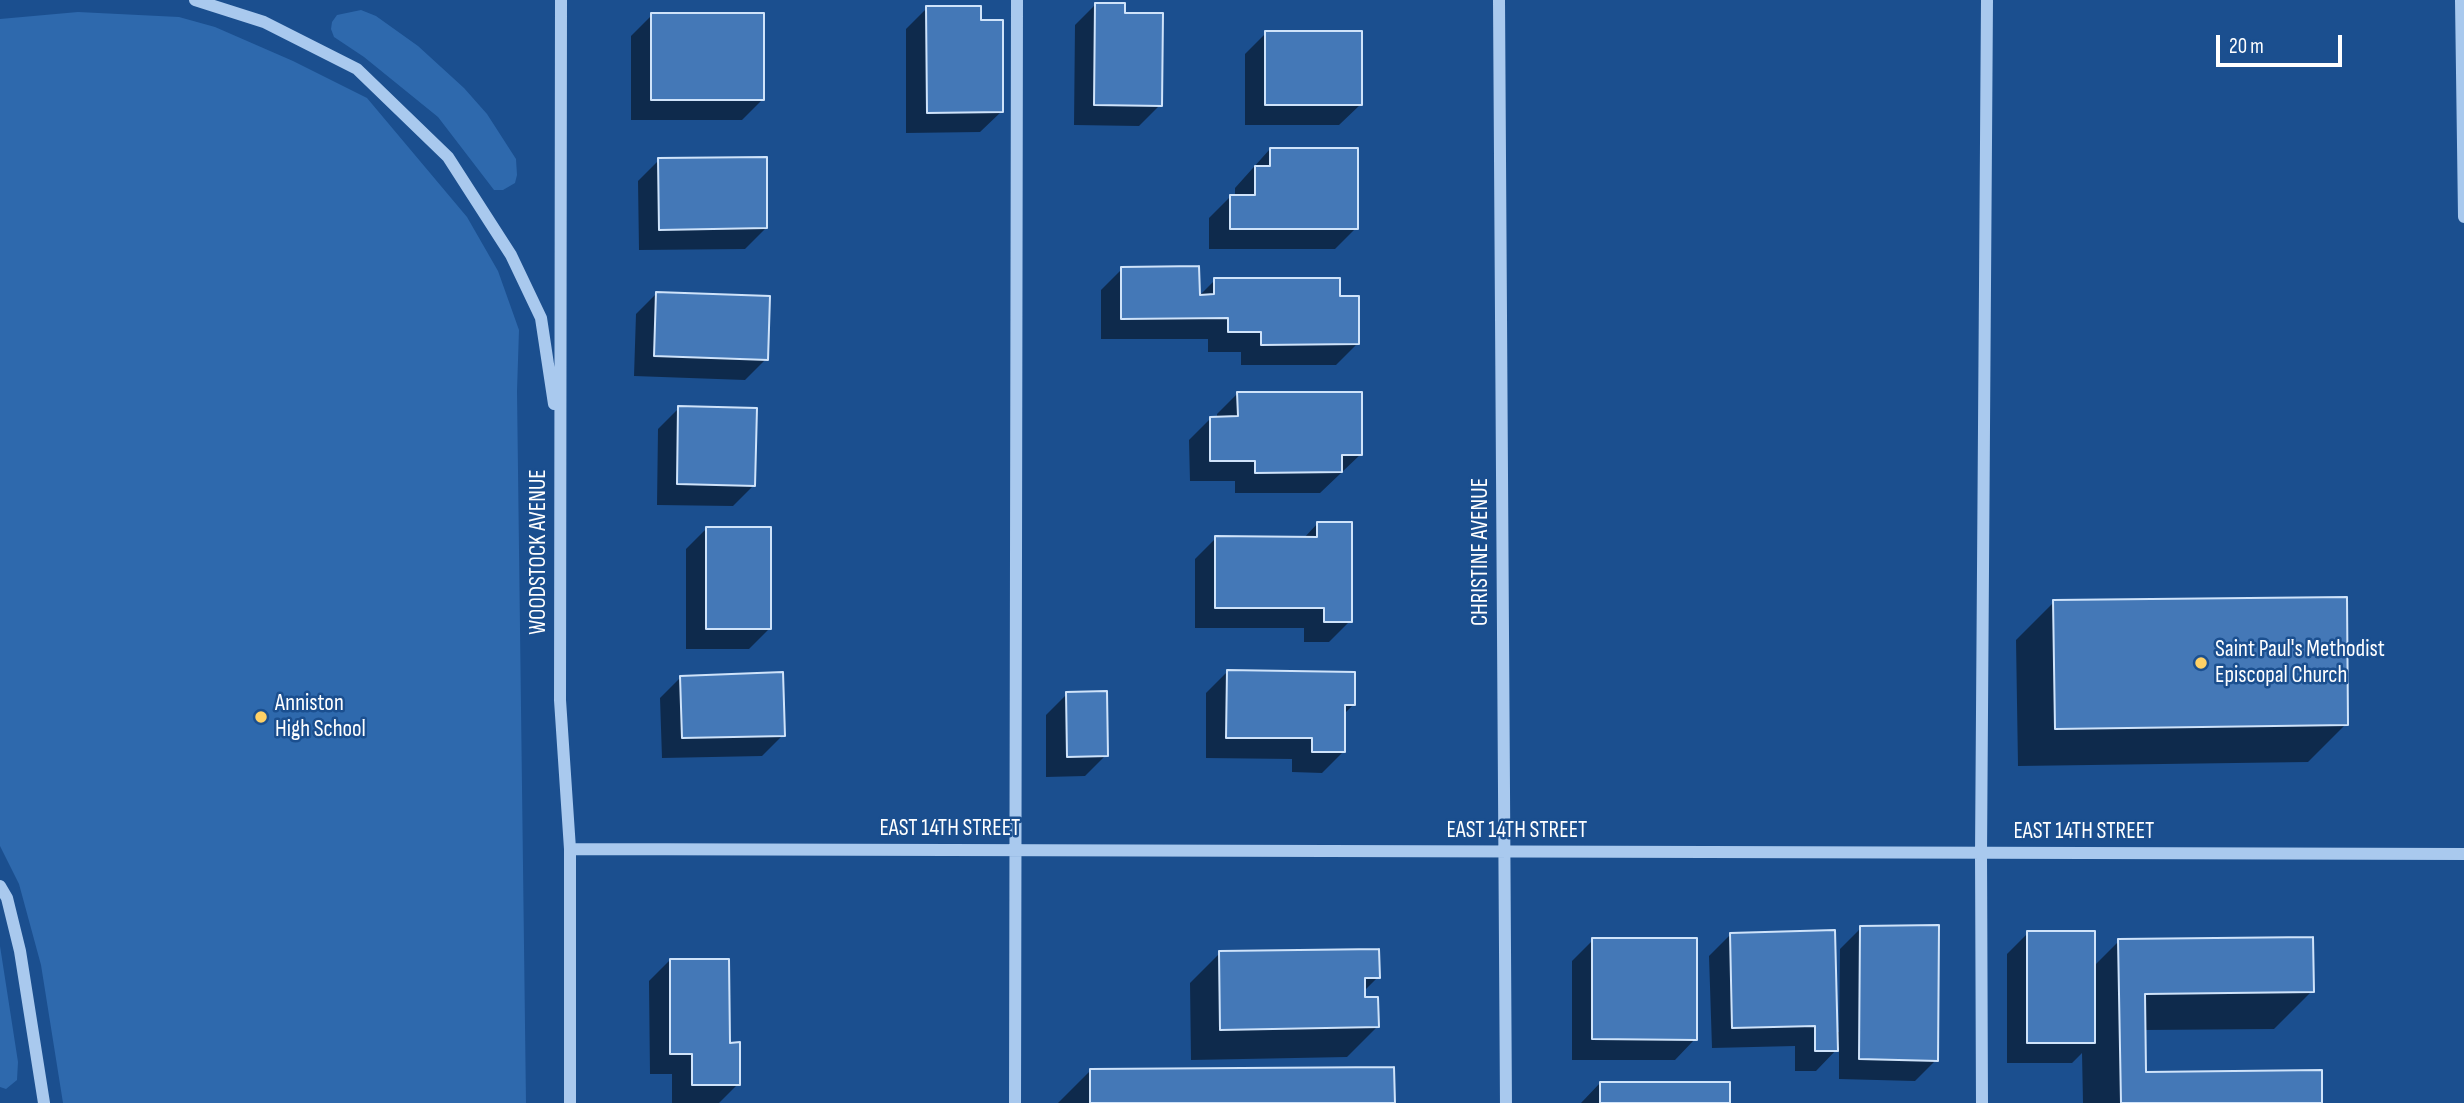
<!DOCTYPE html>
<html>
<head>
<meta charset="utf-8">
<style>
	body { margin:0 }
	#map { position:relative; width:2464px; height:1103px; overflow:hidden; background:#1b4f8f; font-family:"Sofia Sans Condensed",sans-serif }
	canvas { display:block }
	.scale { position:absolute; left:2216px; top:35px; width:126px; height:32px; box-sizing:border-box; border:4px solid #fff; border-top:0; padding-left:9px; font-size:21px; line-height:24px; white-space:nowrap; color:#fff; -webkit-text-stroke:5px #1b4f8f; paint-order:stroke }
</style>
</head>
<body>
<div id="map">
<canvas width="2464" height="1103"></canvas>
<div class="scale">20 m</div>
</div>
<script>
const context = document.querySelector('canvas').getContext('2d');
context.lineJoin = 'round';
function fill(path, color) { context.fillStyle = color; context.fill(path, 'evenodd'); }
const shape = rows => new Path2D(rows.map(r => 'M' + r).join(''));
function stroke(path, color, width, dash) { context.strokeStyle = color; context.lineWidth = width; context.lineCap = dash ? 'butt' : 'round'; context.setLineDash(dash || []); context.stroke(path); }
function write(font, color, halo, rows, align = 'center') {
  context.font = font + ' "Sofia Sans Condensed",sans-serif'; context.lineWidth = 5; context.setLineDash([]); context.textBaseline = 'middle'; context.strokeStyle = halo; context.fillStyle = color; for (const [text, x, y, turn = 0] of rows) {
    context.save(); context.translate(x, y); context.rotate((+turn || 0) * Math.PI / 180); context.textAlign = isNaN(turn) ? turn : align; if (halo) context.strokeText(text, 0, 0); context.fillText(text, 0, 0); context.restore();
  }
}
fill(shape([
	[361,10,376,16,418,46,464,88,487,114,516,159,517,175,515,183,503,190,494,190,438,117,364,57,334,37,331,29,332,22,337,15],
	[78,12,179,17,215,27,293,61,367,98,467,217,498,271,519,330,517,391,526,1103,63,1103,41,965,19,884,0,846,0,19],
	[0,946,18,1062,17,1080,6,1089,0,1087]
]), '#2e69ad');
fill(shape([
	[1096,4,1124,15,1160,105,1139,126,1074,125,1075,25],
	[927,8,1001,112,980,132,906,133,906,29],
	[652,15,763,99,742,120,631,120,631,36],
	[1266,33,1360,105,1339,125,1245,125,1245,54],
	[1270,149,1356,228,1335,249,1209,249,1209,218,1230,197,1235,197,1235,188],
	[659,160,766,228,745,249,639,250,638,181],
	[1122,269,1198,297,1215,280,1357,344,1336,365,1241,365,1241,352,1208,352,1208,339,1101,339,1101,290],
	[657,293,766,359,745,380,634,376,636,314],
	[1238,393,1361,454,1320,493,1235,493,1235,481,1190,481,1189,440,1210,419,1217,418,1217,414],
	[679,408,754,485,733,506,657,505,658,429],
	[1318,523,1350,621,1329,642,1304,642,1304,628,1195,628,1195,559,1216,538,1303,539],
	[707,528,770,628,749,649,686,649,686,549],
	[2054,602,2346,724,2308,762,2018,766,2016,640],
	[1227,672,1353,705,1343,715,1343,752,1322,773,1292,772,1292,759,1206,758,1206,693],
	[681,677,783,735,762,756,662,758,660,698],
	[1067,694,1106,755,1085,776,1046,777,1046,715],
	[1861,928,1936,1060,1915,1081,1839,1079,1839,1047,1816,1071,1795,1071,1795,1046,1712,1048,1709,956,1730,935,1836,1032,1839,1032,1840,949],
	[2028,933,2093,967,2119,941,2312,991,2274,1029,2144,1030,2144,1074,2320,1103,2083,1103,2082,1053,2072,1063,2007,1063,2007,954],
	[1593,940,1695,1039,1675,1060,1572,1060,1572,961],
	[1220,953,1378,977,1364,991,1364,998,1377,1027,1347,1057,1191,1060,1190,983],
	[670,960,728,1045,738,1084,719,1103,672,1103,672,1074,650,1074,649,981],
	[1090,1071,1393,1103,1058,1103],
	[1600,1083,1728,1103,1581,1103]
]), '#0007');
const building = shape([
	[1095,3,1125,3,1125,13,1163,13,1162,106,1094,105,1095,3],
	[926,6,981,6,981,20,1003,20,1003,112,927,113,926,6],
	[651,13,764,13,764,100,651,100,651,13],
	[1265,31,1362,31,1362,105,1265,105,1265,31],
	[1270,148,1358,148,1358,229,1230,229,1230,195,1255,195,1255,166,1270,166,1270,148],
	[767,157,767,228,659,230,658,158,767,157],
	[1199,266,1200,295,1214,294,1214,278,1340,278,1340,296,1359,296,1359,344,1261,345,1261,332,1228,332,1228,318,1121,319,1121,267,1199,266],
	[656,292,770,296,768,360,654,356,656,292],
	[1237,392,1362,392,1362,455,1342,455,1342,472,1255,473,1255,461,1210,461,1210,417,1238,416,1237,392],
	[678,406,757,408,755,486,677,484,678,406],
	[1317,522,1352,522,1352,622,1324,622,1324,608,1215,608,1215,536,1317,537,1317,522],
	[706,527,771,527,771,629,706,629,706,527],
	[2347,597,2348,725,2055,729,2053,600,2347,597],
	[1227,670,1355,672,1355,705,1345,705,1345,752,1312,752,1312,738,1226,738,1227,670],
	[783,672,785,736,682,738,680,676,783,672],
	[1107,691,1108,756,1067,757,1066,692,1107,691],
	[1939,925,1938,1061,1859,1059,1860,926,1939,925],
	[1835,930,1838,1051,1815,1051,1815,1026,1732,1028,1730,933,1835,930],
	[2027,931,2095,931,2095,1043,2027,1043,2027,931],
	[2313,937,2314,992,2145,994,2146,1072,2322,1070,2322,1103,2121,1103,2118,939,2313,937],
	[1592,938,1697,938,1697,1040,1592,1039,1592,938],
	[1379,949,1380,978,1365,978,1365,997,1378,997,1379,1027,1220,1030,1219,951,1379,949],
	[670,959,729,959,730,1043,740,1042,740,1085,692,1085,692,1054,670,1054,670,959],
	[1394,1067,1395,1103,1090,1103,1090,1069,1394,1067],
	[1600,1082,1730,1082,1730,1103,1600,1103,1600,1082]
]);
fill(building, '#4478b7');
stroke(building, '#cfe3fa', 2);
stroke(shape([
	[195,0,264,22,357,69,448,157,511,255,541,318,554,404],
	[561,0,560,700,570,849,570,1103],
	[1499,0,1506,1103],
	[2461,0,2464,217],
	[570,849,2464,854],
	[0,886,7,898,20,951,44,1103],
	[1015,1103,1017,0],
	[1982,1103,1981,853,1987,0]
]), '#a9c9ee', 12);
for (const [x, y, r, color] of [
	[2201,663,7,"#ffd166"],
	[261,717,7,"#ffd166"]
]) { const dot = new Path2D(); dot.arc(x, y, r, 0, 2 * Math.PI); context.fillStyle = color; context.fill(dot); stroke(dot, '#1b4f8f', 2.5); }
write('23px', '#fff', '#1b4f8f', [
	["WOODSTOCK AVENUE",539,552,-90],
	["CHRISTINE AVENUE",1481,552,-90],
	["EAST 14TH STREET",950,829],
	["EAST 14TH STREET",1517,831],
	["EAST 14TH STREET",2084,832]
]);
write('23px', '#fff', '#1b4f8f', [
	["Saint Paul's Methodist",2215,650],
	["Episcopal Church",2215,676],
	["Anniston",275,704],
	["High School",275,730]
], 'left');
</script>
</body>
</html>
